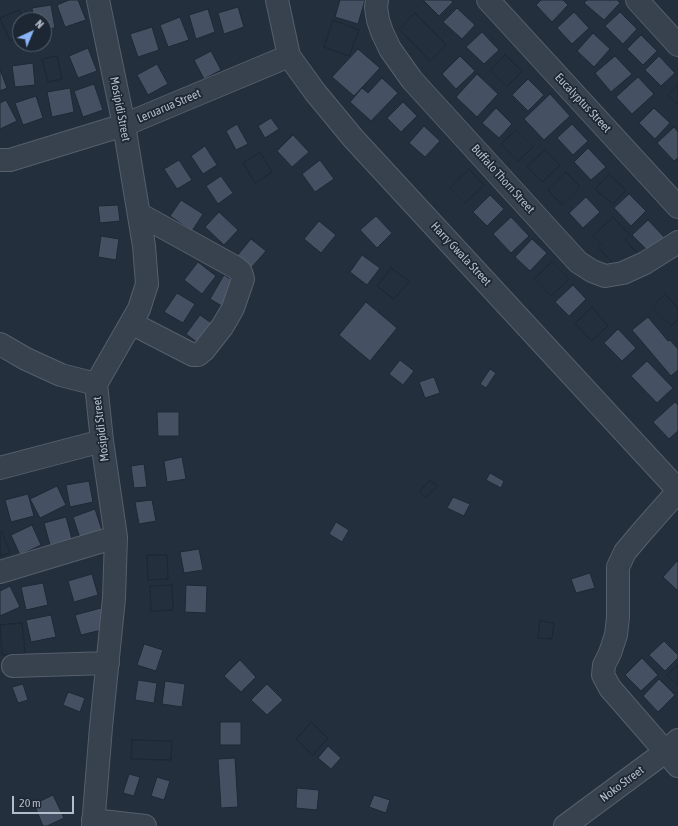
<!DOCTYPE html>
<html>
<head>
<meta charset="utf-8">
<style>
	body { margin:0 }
	#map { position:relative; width:678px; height:826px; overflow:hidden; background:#242f3e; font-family:"Asap Condensed",sans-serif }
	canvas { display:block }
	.north { position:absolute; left:12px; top:12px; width:40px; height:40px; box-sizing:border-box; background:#1d2633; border:1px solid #59626f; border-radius:50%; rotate:44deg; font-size:11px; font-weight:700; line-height:16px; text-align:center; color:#b4bcc9 }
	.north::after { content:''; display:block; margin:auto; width:14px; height:18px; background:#8ab4f8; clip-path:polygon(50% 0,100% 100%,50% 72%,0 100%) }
	.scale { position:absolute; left:12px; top:796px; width:62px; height:18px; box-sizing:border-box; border:2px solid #b4bcc9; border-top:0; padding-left:5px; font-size:12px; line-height:14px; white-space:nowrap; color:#b4bcc9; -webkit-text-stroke:3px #1d2633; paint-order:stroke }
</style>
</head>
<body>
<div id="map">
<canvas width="678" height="826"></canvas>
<div class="north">N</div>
<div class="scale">20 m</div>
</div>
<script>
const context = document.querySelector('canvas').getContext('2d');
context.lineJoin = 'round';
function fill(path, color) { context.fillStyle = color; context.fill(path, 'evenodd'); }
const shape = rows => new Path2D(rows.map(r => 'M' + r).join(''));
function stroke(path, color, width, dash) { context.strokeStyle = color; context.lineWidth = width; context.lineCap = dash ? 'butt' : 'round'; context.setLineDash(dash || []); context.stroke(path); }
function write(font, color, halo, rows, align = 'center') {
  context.font = font + ' "Asap Condensed",sans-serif'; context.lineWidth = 3.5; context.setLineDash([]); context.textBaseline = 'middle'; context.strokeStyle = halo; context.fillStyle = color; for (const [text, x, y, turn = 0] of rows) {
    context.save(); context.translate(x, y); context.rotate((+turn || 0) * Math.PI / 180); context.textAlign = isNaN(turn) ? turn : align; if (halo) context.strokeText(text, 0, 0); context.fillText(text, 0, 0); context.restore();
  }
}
const building = shape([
	[69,0,78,0,86,20,65,27,57,5,69,0],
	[340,0,365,0,358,24,335,17,340,0],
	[423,0,451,0,453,2,439,16,423,0],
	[541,0,563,0,568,5,552,22,536,5,541,0],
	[587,0,617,0,620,3,604,20,584,3,587,0],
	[51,5,55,28,44,29,44,20,34,20,32,8,51,5],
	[238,7,244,27,224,34,218,13,238,7],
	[457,8,475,25,462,39,443,22,457,8],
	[208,9,215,32,196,39,189,15,208,9],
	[19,10,24,20,20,20,20,36,10,41,0,18,19,10],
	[19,10,24,20,20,20,20,36,10,41,0,18,19,10],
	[574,12,589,28,572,44,557,28,574,12],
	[620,12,637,29,623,44,605,26,620,12],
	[415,13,446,45,430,61,399,29,415,13],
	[415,13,446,45,430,61,399,29,415,13],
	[180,17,189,40,168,47,160,25,180,17],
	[333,20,359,30,349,56,324,47,333,20],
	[333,20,359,30,349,56,324,47,333,20],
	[152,27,159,50,138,57,130,34,152,27],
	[482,32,499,50,484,64,466,47,482,32],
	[593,33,610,49,594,67,577,51,593,33],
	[641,35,657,51,643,65,627,49,641,35],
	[88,48,97,71,78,78,69,56,88,48],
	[358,49,380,68,354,96,332,77,358,49],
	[211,51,221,70,204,79,194,60,211,51],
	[505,55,522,71,507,87,490,70,505,55],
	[505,55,522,71,507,87,490,70,505,55],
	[57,56,62,79,48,82,42,59,57,56],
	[57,56,62,79,48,82,42,59,57,56],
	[460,56,475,71,456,89,442,74,460,56],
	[615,56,632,74,611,92,595,73,615,56],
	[659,56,675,73,661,86,645,70,659,56],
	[33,63,35,85,15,87,12,66,33,63],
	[157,64,168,84,148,95,137,75,157,64],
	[0,69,7,88,0,91,0,69],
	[477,74,498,94,477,117,456,97,477,74],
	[638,77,654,94,632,114,616,97,638,77],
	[382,78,398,93,371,121,350,102,362,88,368,93,382,78],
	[528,79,544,95,528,111,512,95,528,79],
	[94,84,103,110,83,117,74,91,94,84],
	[678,85,678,105,668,95,678,85],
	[678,85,678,105,668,95,678,85],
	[70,88,74,112,52,117,47,92,70,88],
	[550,94,570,116,544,140,524,119,550,94],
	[36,96,43,118,23,125,15,103,36,96],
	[6,100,17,121,0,129,0,103,6,100],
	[403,102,417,116,401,132,387,118,403,102],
	[496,108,512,124,499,138,482,123,496,108],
	[654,108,670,123,655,139,639,123,654,108],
	[271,118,279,129,265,138,258,126,271,118],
	[237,124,248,144,236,150,226,131,237,124],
	[572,124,588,141,573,155,557,138,572,124],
	[424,126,440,141,425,157,409,143,424,126],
	[674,127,678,132,678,158,674,161,657,143,674,127],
	[516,130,533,147,518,161,501,144,516,130],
	[516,130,533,147,518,161,501,144,516,130],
	[293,135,309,152,292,167,277,151,293,135],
	[205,146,217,165,203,174,191,156,205,146],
	[588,148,606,167,591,180,574,162,588,148],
	[545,150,560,165,542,182,527,166,545,150],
	[545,150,560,165,542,182,527,166,545,150],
	[260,152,272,172,255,183,243,163,260,152],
	[260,152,272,172,255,183,243,163,260,152],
	[179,160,192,180,177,189,164,169,179,160],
	[320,160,334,179,315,192,302,174,320,160],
	[469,169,484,185,465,203,450,188,469,169],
	[469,169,484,185,465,203,450,188,469,169],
	[566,172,580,187,562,205,548,190,566,172],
	[566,172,580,187,562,205,548,190,566,172],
	[609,174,626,190,613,204,595,189,609,174],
	[609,174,626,190,613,204,595,189,609,174],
	[221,176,233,193,218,204,206,186,221,176],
	[629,194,646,211,631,226,614,208,629,194],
	[490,195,504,209,487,226,473,212,490,195],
	[586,197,600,212,583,228,569,213,586,197],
	[181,200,203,214,192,231,170,216,181,200],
	[118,205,120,221,100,223,98,206,118,205],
	[219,212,238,230,224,245,205,227,219,212],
	[376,216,392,233,377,248,360,230,376,216],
	[511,217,529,236,511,253,493,234,511,217],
	[613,217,630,235,625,240,640,256,622,273,598,247,601,244,593,236,613,217],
	[613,217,630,235,625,240,640,256,622,273,598,247,601,244,593,236,613,217],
	[648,220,666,239,651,254,632,235,648,220],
	[319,221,336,235,321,253,304,239,319,221],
	[101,236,119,239,116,260,98,257,101,236],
	[251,239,266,251,251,268,237,256,251,239],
	[532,239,547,253,530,271,515,257,532,239],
	[362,255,380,268,367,285,350,272,362,255],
	[198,262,216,276,202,294,184,280,198,262],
	[552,262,569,279,551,296,534,279,552,262],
	[552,262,569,279,551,296,534,279,552,262],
	[391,268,409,281,394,299,377,286,391,268],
	[391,268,409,281,394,299,377,286,391,268],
	[224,275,241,286,227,309,210,299,224,275],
	[573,285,586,299,569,316,555,302,573,285],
	[177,293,195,304,183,323,164,312,177,293],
	[665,294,678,308,678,320,671,326,652,307,665,294],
	[665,294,678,308,678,320,671,326,652,307,665,294],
	[366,302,397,328,370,361,339,335,366,302],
	[592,307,608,326,591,341,575,323,592,307],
	[592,307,608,326,591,341,575,323,592,307],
	[200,315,217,327,202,346,186,334,200,315],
	[648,317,668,341,670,340,678,349,678,370,671,376,632,330,648,317],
	[618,329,636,348,622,361,604,343,618,329],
	[400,360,414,371,403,385,389,374,400,360],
	[647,361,673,388,657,403,631,376,647,361],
	[490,369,496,373,486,388,480,384,490,369],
	[434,377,440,393,425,398,419,382,434,377],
	[675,402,678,405,678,431,669,439,653,422,675,402],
	[157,412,179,412,179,436,158,436,157,412],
	[182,457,186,479,167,482,164,461,182,457],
	[144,464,147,487,134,488,131,466,144,464],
	[490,473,504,481,501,488,486,480,490,473],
	[430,480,437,486,426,498,419,492,430,480],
	[430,480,437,486,426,498,419,492,430,480],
	[89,481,93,502,70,507,66,485,89,481],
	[57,486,66,505,40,518,30,499,57,486],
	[28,494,34,516,11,522,5,500,28,494],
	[453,497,470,504,464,516,447,508,453,497],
	[152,500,156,521,139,524,135,502,152,500],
	[95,509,102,530,80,538,73,517,95,509],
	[66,517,72,539,50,545,44,523,66,517],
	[336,522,349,530,342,542,329,534,336,522],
	[32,525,41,545,20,555,11,535,32,525],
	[2,532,10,553,0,556,0,533,2,532],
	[2,532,10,553,0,556,0,533,2,532],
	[199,549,203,570,184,573,180,552,199,549],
	[147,555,167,555,168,579,148,580,147,555],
	[147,555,167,555,168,579,148,580,147,555],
	[677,561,678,562,678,591,663,577,677,561],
	[590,573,595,588,576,593,571,579,590,573],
	[92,574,98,595,74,602,68,581,92,574],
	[43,583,48,605,26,610,21,587,43,583],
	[172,585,173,610,151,611,150,586,172,585],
	[172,585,173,610,151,611,150,586,172,585],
	[186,585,207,586,206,613,185,612,186,585],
	[10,586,20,607,0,616,0,591,10,586],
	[101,608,106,629,81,635,75,615,101,608],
	[51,615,56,637,31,642,26,620,51,615],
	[540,621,554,623,552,639,538,638,540,621],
	[540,621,554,623,552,639,538,638,540,621],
	[22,623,25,653,2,655,0,625,22,623],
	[22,623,25,653,2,655,0,625,22,623],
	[664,641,678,655,678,658,665,671,649,655,664,641],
	[144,644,163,650,156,671,137,665,144,644],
	[642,658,658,675,641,691,625,675,642,658],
	[240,660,256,677,241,692,224,676,240,660],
	[678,665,678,686,667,675,678,665],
	[678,665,678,686,667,675,678,665],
	[659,679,675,695,658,712,643,696,659,679],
	[138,680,157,683,154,703,135,700,138,680],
	[165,681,185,684,182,707,162,704,165,681],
	[23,684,28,700,18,703,12,687,23,684],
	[267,684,283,700,267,715,251,700,267,684],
	[68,692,85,698,80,712,63,705,68,692],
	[220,722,241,722,241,745,220,745,220,722],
	[311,722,328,738,313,755,296,739,311,722],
	[311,722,328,738,313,755,296,739,311,722],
	[132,740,172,741,171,760,131,759,132,740],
	[132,740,172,741,171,760,131,759,132,740],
	[328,746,341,758,331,769,318,758,328,746],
	[235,758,238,807,221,808,218,759,235,758],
	[129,774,140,777,134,796,123,793,129,774],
	[157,777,170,781,164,800,151,796,157,777],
	[297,788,319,790,317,810,296,808,297,788],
	[53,795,64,818,47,826,43,826,34,804,53,795],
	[374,795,390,800,386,813,369,807,374,795]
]);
fill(building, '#455162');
stroke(building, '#1f2835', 1);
const street = shape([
	[277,0,289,56,315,92,353,138,678,490],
	[377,0,376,7,378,20,382,32,390,49,412,80,578,262,592,271,605,276,623,273,645,263,678,242],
	[488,0,678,207],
	[637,0,678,45],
	[0,160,10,160,124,125,289,56],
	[131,323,193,355,198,355,204,350,222,327,228,317,233,308,243,279,241,272,235,267,139,214],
	[0,344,26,359,61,375,96,384],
	[0,468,102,441],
	[678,491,641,533,625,552,618,567,618,617,616,635,610,653,604,665,603,675,610,688,678,766],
	[0,572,116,537],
	[13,666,108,663],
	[93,820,145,826],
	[93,826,101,727,114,598,116,537,102,441,96,384,139,309,147,284,144,246,124,125,98,0],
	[565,826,665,752,678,740]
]);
stroke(street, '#565f6c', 24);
stroke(street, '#38414e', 22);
write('12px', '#b4bcc9', '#1d2633', [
	["Eucalyptus Street",583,103,47],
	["Leruarua Street",169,106,-23],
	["Mosipidi Street",120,109,79],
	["Buffalo Thorn Street",503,179,48],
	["Harry Gwala Street",461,254,47],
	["Mosipidi Street",101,429,-97],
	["Noko Street",622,784,-37]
]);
</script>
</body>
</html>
